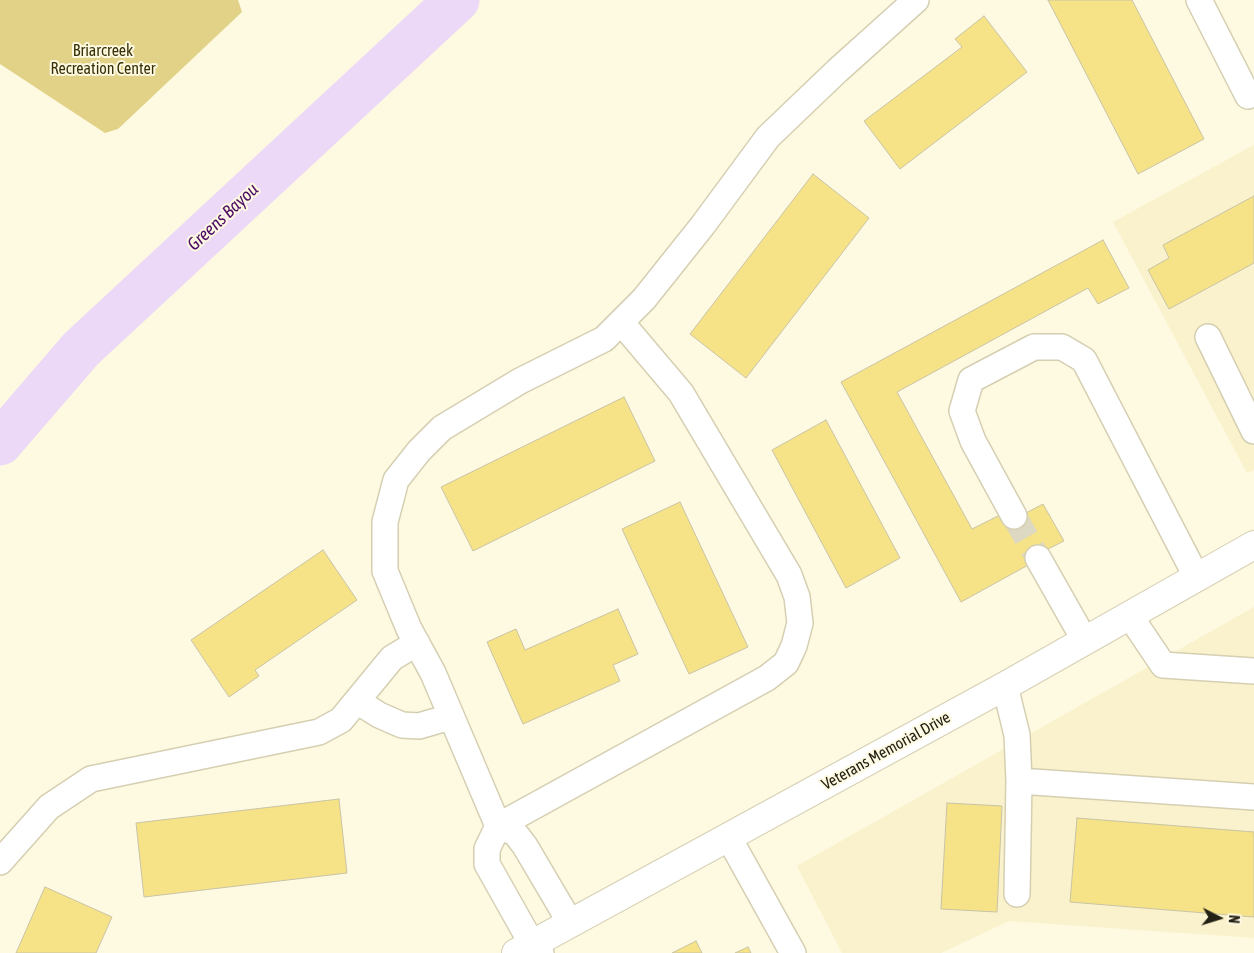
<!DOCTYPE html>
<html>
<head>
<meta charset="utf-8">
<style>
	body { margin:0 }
	#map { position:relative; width:1254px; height:953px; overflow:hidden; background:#fef9e1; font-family:"Asap Condensed",sans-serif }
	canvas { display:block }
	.north { position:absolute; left:1194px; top:893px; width:50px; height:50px; -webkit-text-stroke:4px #fef9e1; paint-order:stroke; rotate:95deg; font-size:14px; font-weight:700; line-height:20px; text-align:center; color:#232015 }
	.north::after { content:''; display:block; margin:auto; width:18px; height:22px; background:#232015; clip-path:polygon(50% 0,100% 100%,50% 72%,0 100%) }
</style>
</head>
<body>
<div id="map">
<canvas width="1254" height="953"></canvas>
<div class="north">N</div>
</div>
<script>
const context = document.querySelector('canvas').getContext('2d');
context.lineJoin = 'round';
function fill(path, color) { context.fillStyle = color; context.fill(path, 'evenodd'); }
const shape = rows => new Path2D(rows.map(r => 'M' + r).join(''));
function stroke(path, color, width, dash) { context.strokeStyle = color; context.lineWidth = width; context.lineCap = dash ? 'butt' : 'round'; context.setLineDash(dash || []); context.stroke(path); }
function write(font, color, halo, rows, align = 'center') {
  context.font = font + ' "Asap Condensed",sans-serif'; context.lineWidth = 4; context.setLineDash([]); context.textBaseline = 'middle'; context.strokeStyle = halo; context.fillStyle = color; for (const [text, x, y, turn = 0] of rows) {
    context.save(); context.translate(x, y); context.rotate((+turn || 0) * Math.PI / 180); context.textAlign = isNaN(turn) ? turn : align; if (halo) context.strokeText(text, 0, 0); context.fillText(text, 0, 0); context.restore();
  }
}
fill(shape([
	[1254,145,1254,470,1247,473,1113,222],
	[1254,607,1254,938,1009,921,941,953,842,953,797,866]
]), '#faf2cc');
fill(shape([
	[0,0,238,0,242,12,118,129,105,133,0,64]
]), '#e1d288');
stroke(shape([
	[0,443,81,349,457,0]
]), '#ecd9f7', 45);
const building = shape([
	[1048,0,1132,0,1204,139,1138,174,1048,0],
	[984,16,1027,72,900,169,864,121,962,47,955,39,984,16],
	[813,174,869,218,746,378,690,334,813,174],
	[1254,196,1254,263,1169,309,1148,270,1169,258,1163,245,1254,196],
	[1103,240,1129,288,1098,304,1088,288,897,392,972,529,1002,514,1007,523,1043,504,1064,541,1028,559,1030,564,961,602,841,382,1103,240],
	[624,397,655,461,473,551,441,487,624,397],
	[826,420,900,558,846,588,772,450,826,420],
	[680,502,748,647,689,674,622,529,680,502],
	[323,550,357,600,255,670,259,676,229,697,191,640,323,550],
	[618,609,638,654,613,665,620,681,523,724,487,642,516,629,525,650,618,609],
	[339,799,347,873,144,897,136,823,339,799],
	[947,803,1002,806,997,912,941,909,947,803],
	[1077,818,1254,832,1254,917,1070,902,1077,818],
	[45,887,112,917,96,953,16,953,45,887],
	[696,941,702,953,672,953,696,941],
	[748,947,751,953,735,953,748,947]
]);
fill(building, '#f6e387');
stroke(building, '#c9c3a6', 1);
stroke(shape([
	[1014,516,1038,558]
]), '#ddd8c2', 25, [25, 12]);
const minor = shape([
	[1199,0,1248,96],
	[1208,337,1254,431],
	[1014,516,973,441,962,411,971,380,1034,347,1062,347,1084,360,1197,578],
	[1038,558,1085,641],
	[1130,616,1163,665,1254,671],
	[1005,686,1017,735,1019,781,1017,894],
	[357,701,379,715,402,725,419,726,450,717],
	[1019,781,1254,797],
	[729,838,793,953],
	[0,862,49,807,91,779,319,732,341,720,392,658,417,643],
	[571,924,525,846,515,833,498,826,433,673,409,629,385,571,385,522,396,480,419,451,442,428,520,381,604,339,644,299,703,225,768,137,837,71,916,0],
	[541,953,532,944,487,864,487,849,498,826,767,678,786,663,794,646,800,623,797,597,789,575,681,393,621,322]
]);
const major = shape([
	[516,953,1005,686,1254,545]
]);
stroke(minor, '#d5cfb2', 28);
stroke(major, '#d5cfb2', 30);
stroke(minor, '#fff', 25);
stroke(major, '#fff', 28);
write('16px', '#372f05', '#fef9e1', [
	["Briarcreek",103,51],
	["Recreation Center",103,69]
]);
write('16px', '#232015', '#fef9e1', [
	["Veterans Memorial Drive",886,751,-29]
]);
write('italic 18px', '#4c0d66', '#fef9e1', [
	["Greens Bayou",223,217,-43]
]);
</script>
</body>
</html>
